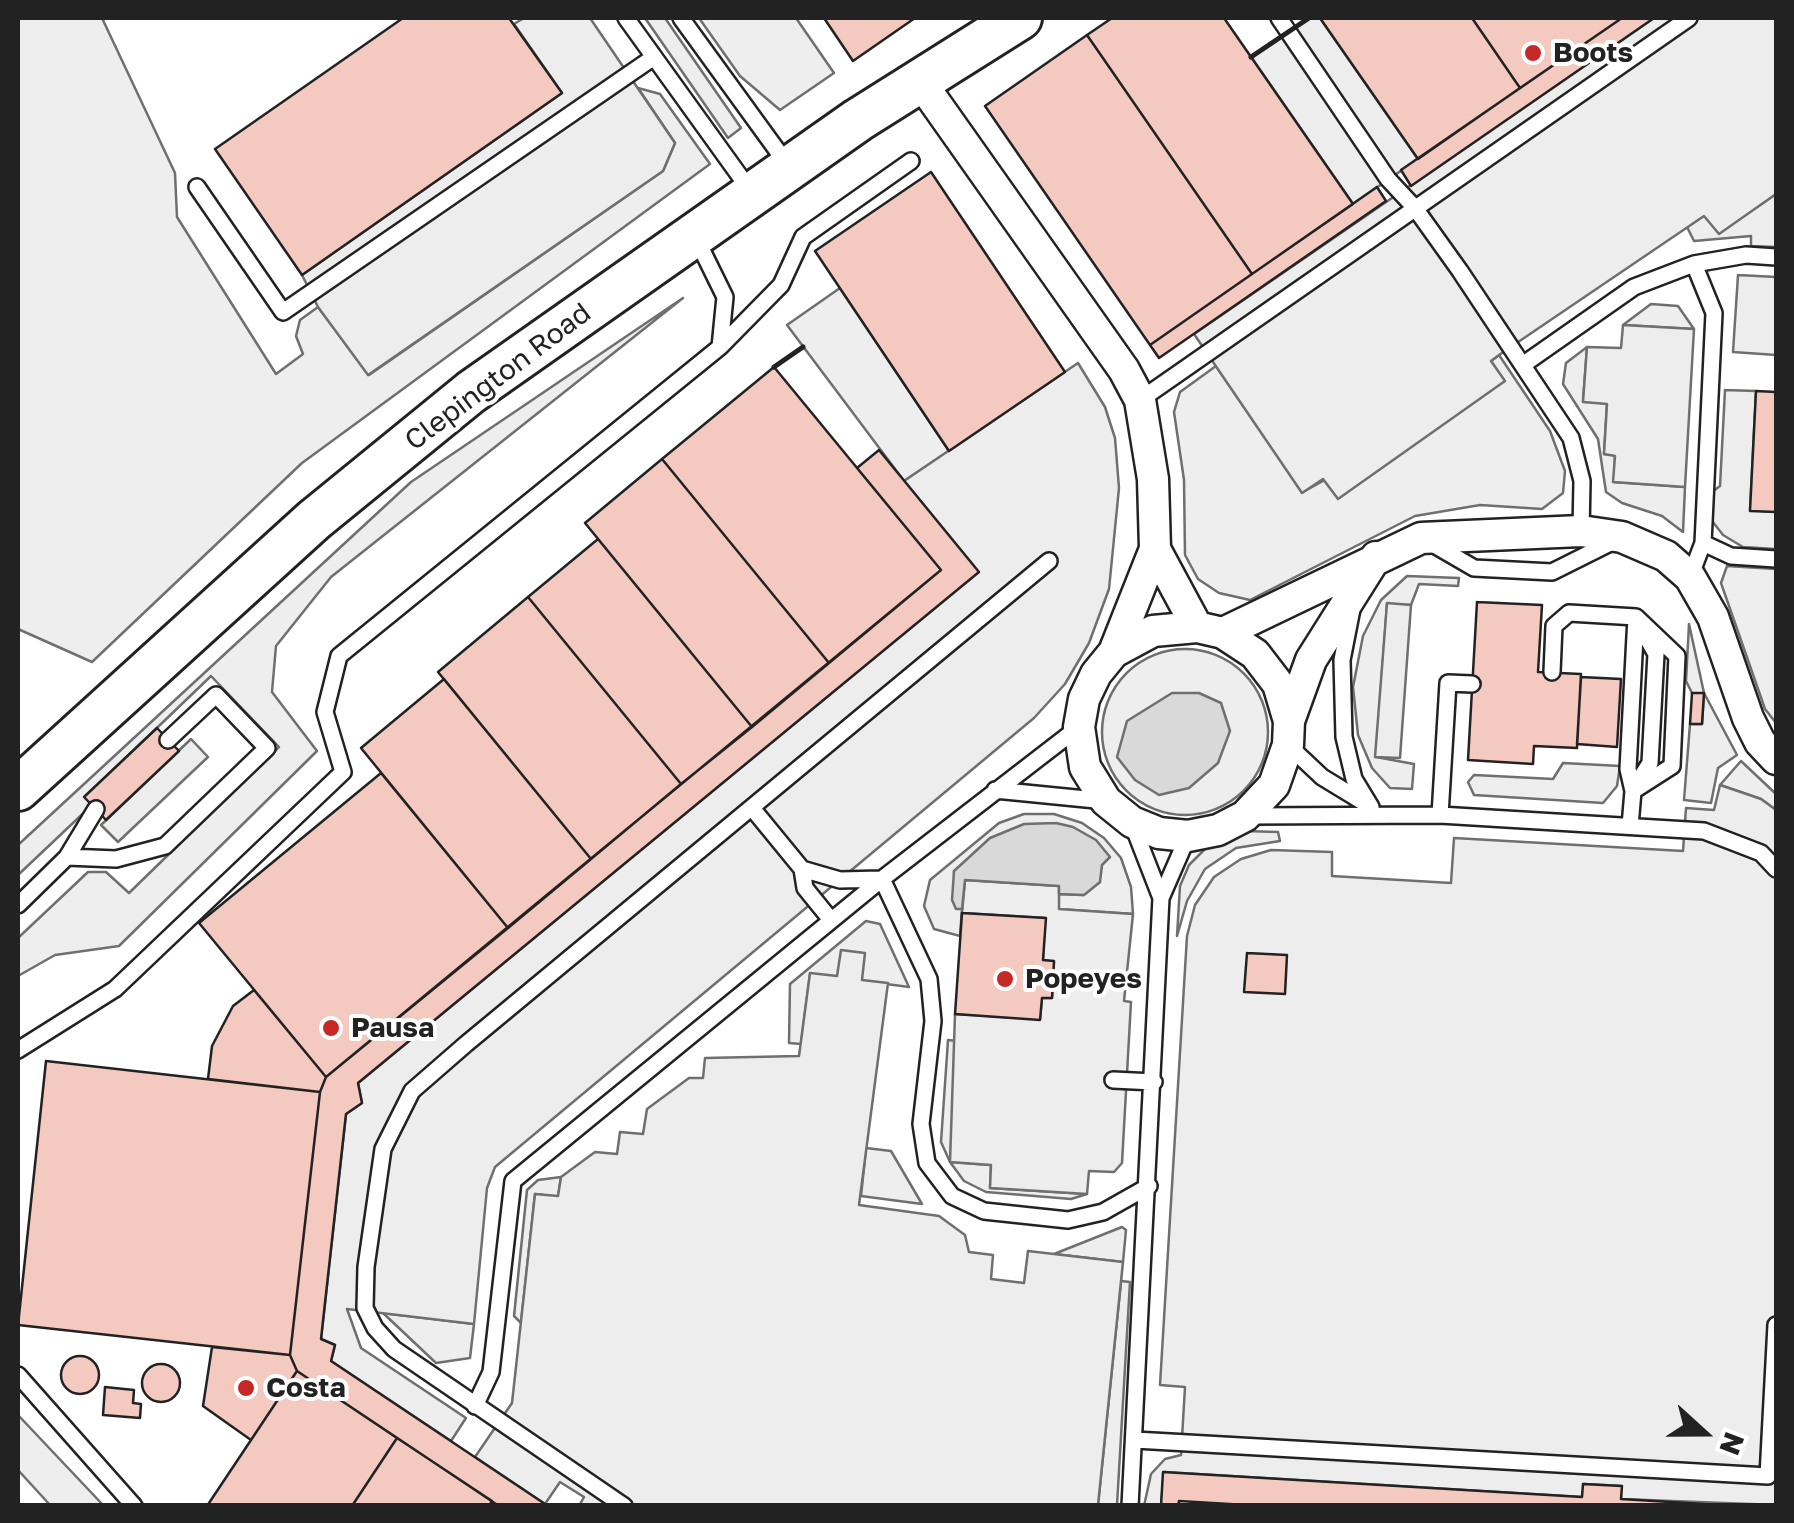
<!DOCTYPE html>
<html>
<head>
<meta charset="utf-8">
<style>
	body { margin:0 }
	#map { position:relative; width:1794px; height:1523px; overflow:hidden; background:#fff; font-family:"Golos Text",sans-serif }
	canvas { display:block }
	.frame { position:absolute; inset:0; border:20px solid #222; pointer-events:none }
	.north { position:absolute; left:1654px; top:1383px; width:100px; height:100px; -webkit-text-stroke:8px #fff; paint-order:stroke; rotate:111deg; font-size:28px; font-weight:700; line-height:40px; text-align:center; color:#222 }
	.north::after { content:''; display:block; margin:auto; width:35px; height:45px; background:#222; clip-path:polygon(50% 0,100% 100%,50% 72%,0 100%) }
</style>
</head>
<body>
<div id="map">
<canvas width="1794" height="1523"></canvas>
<div class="frame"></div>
<div class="north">N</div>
</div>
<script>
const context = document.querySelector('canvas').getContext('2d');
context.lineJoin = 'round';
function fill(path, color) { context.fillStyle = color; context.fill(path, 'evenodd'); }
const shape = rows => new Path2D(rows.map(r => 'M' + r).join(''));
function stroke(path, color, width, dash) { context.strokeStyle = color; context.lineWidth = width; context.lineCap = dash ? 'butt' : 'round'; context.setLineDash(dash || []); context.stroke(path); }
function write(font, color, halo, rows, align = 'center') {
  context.font = font + ' "Golos Text",sans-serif'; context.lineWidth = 8; context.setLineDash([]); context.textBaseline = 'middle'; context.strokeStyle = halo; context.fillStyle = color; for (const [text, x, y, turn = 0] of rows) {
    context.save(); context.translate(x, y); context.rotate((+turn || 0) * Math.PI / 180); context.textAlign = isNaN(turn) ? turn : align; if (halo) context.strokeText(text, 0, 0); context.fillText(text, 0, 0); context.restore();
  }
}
const green = shape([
	[18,18,102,18,175,173,177,217,276,374,303,354,296,336,300,320,318,307,369,375,663,171,675,143,638,88,660,94,710,164,302,463,92,662,18,629,18,18],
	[645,18,665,18,741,128,728,138,645,18],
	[699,18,796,18,834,73,780,110,740,76,699,18],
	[1776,194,1776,247,1751,246,1751,236,1694,241,1687,227,1705,215,1719,233,1776,194],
	[840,288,949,451,904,481,787,325,840,288],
	[683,298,331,577,276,646,272,692,317,751,119,946,55,955,18,976,18,938,88,872,106,872,129,893,279,747,211,676,85,797,92,805,18,875,18,845,411,482,683,298],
	[1651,304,1678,306,1694,329,1623,325,1651,304],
	[1587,347,1583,401,1607,403,1604,454,1615,455,1614,482,1685,487,1683,532,1662,516,1622,503,1606,492,1598,439,1563,384,1566,363,1587,347],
	[1499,355,1550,431,1565,471,1563,493,1542,509,1480,505,1415,516,1250,600,1219,593,1198,579,1185,555,1184,480,1174,412,1180,392,1216,366,1303,492,1504,381,1491,361,1499,355],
	[1727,566,1776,569,1776,723,1765,709,1721,583,1727,566],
	[1407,576,1459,578,1458,586,1419,584,1411,605,1387,604,1376,757,1414,764,1412,789,1390,788,1372,768,1358,735,1353,687,1363,636,1381,600,1407,576],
	[1689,624,1704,693,1737,755,1718,768,1711,803,1684,800,1690,724,1702,724,1704,694,1692,693,1686,681,1689,624],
	'1102 732a83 83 0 1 1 166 0a83 83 0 1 1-166 0Z',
	[1741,761,1776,794,1776,810,1761,799,1720,785,1741,761],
	[1563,763,1620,766,1617,786,1603,803,1474,795,1468,782,1474,775,1553,779,1563,763],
	[1024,814,1054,814,1082,823,1104,838,1121,858,1131,887,1133,914,1058,909,1059,894,1083,895,1100,882,954,871,956,908,962,909,960,936,934,929,924,906,930,880,999,823,1024,814],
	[1244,831,1278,832,1280,841,1236,848,1205,869,1187,901,1177,936,1180,886,1189,865,1207,847,1244,831],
	[866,921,880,924,909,987,810,974,801,1044,789,1043,790,984,866,921],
	[948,1040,957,1041,950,1162,991,1165,990,1188,1087,1194,1071,1199,986,1192,964,1181,950,1162,941,1142,948,1040],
	[866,1148,891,1151,922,1204,861,1196,866,1148],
	[561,1177,558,1197,535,1194,521,1323,514,1316,527,1190,538,1180,561,1177],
	[1122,1227,1126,1230,1123,1262,1054,1254,1122,1227],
	[1121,1281,1130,1282,1117,1505,1098,1505,1121,1281],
	[383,1313,474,1324,470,1358,436,1363,383,1313],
	[18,1415,103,1505,50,1505,18,1470,18,1415]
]);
fill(green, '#eee');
stroke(green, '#6f6f6f', 2.5);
const parking = shape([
	[524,18,590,18,675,143,663,171,368,375,318,307,302,275,562,93,514,24,524,18],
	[1309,18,1320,18,1418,159,1353,204,1251,57,1309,18],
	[1654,18,1776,18,1776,194,1719,234,1704,216,1499,355,1491,361,1505,381,1338,499,1323,479,1302,493,1194,334,1654,18],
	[1738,275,1776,277,1776,355,1733,352,1738,275],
	[1623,325,1694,329,1685,487,1613,482,1615,456,1604,454,1607,404,1583,402,1587,347,1621,348,1623,325],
	[1078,363,1105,407,1115,438,1119,488,1109,589,1089,643,1065,684,1034,718,495,1167,487,1188,474,1324,347,1309,361,1348,466,1418,451,1441,331,1361,335,1345,321,1339,346,1114,362,1103,358,1083,978,572,904,481,1078,363],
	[1725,390,1756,391,1750,510,1776,512,1776,549,1743,547,1723,535,1709,517,1708,495,1720,486,1725,390],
	[1387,603,1411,605,1400,758,1375,757,1387,603],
	[191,739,208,757,118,842,101,825,191,739],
	[1720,785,1761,799,1776,810,1776,1505,1621,1499,1621,1486,1584,1484,1582,1497,1164,1472,1161,1505,1144,1506,1151,1474,1165,1459,1181,1455,1185,1387,1160,1385,1187,936,1195,905,1214,877,1241,859,1271,850,1332,852,1332,876,1451,883,1454,838,1683,851,1686,808,1714,810,1720,785],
	[965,880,1059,886,1059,909,1133,914,1124,1001,1131,1002,1122,1163,1114,1172,1089,1171,1087,1194,990,1188,991,1165,950,1162,955,1014,1040,1019,1042,998,1052,998,1054,962,1043,960,1045,918,962,913,965,880],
	[841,950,865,953,862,980,888,983,859,1205,939,1216,965,1235,969,1252,993,1255,991,1279,1024,1283,1028,1251,1123,1262,1098,1505,579,1506,584,1497,560,1482,545,1504,475,1457,512,1403,535,1194,558,1196,561,1177,595,1152,617,1154,620,1132,643,1134,647,1109,689,1078,703,1078,705,1058,799,1056,810,973,837,976,841,950]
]);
fill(parking, '#ededed');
stroke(parking, '#6f6f6f', 2.5);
const water = shape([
	[1172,693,1199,693,1221,703,1230,731,1218,763,1189,788,1159,795,1135,780,1117,757,1127,721,1172,693],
	[1056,823,1073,827,1096,840,1110,857,1102,865,1100,882,1084,895,1059,894,1059,886,965,880,962,909,956,909,952,900,954,871,990,838,1024,824,1056,823]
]);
fill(water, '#d9d9d9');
stroke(water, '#6f6f6f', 2.5);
const building = shape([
	[403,18,509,18,562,93,302,275,215,149,403,18],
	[824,18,915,18,853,61,824,18],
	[1112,18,1224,18,1353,204,1252,274,1087,35,1112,18],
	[1320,18,1472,18,1520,88,1418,159,1320,18],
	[1472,18,1622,18,1520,88,1472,18],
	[1622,18,1654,18,1411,186,1401,170,1622,18],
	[1087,35,1252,274,1150,345,985,106,1087,35],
	[931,172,1065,372,949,451,815,251,931,172],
	[1377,187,1386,201,1159,358,1150,345,1377,187],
	[774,367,941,570,829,663,662,459,774,367],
	[1756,391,1776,392,1776,512,1750,511,1756,391],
	[879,450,979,572,358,1083,362,1103,346,1114,321,1339,335,1345,331,1361,548,1506,499,1506,297,1371,290,1355,320,1092,326,1077,941,570,857,468,879,450],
	[662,459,829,663,752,727,585,523,662,459],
	[598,539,752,727,681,784,528,597,598,539],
	[528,597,681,784,591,859,438,672,528,597],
	[1477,602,1542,605,1538,672,1581,674,1577,748,1534,746,1533,764,1468,760,1477,602],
	[1581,677,1621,679,1617,747,1577,744,1581,677],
	[444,679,591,859,508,928,361,748,444,679],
	[1692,693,1704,693,1702,724,1690,724,1692,693],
	[157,728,179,751,106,820,84,797,157,728],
	[381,773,508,928,326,1077,199,923,381,773],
	[962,913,1046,918,1043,960,1054,961,1052,998,1042,998,1040,1020,955,1014,962,913],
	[1247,953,1287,955,1285,994,1244,992,1247,953],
	[254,990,326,1077,320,1092,208,1079,212,1046,233,1006,254,990],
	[46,1061,320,1092,290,1355,18,1325,46,1061],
	[212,1347,290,1355,297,1371,251,1440,203,1406,212,1347],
	'61 1375a19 19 0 1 1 38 0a19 19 0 1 1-38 0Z',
	'142 1383a19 19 0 1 1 38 0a19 19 0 1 1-38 0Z',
	[297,1371,397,1438,352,1506,207,1506,297,1371],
	[105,1387,134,1390,133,1403,141,1404,140,1418,103,1415,105,1387],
	[397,1438,492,1501,489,1506,352,1506,397,1438],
	[1163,1472,1582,1497,1583,1484,1622,1486,1621,1499,1736,1506,1263,1506,1179,1501,1178,1506,1161,1506,1163,1472]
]);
fill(building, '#f3c9c0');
stroke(building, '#222', 2.5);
const lane = shape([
	[626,18,752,193],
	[681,18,787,164],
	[1279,18,1388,179,1415,208,1460,271,1571,438,1582,481,1581,531],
	[197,187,283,312,654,57],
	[1694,264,1746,255,1776,257],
	[720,347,781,285,803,237,911,161],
	[1524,364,1634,287,1694,264,1714,313,1703,543,1690,577],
	[1140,400,1689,18],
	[1431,543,1474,568,1552,572,1614,541],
	[1703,543,1731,556,1776,559],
	[1352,609,1342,660,1344,737,1354,779,1371,807],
	[1552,672,1554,626,1569,613,1636,617,1628,769,1633,791,1630,826],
	[1288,745,1322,777,1368,805],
	[1634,788,1650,763,1656,654,1642,629],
	[995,790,1106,801],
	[1633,791,1672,766,1677,656,1636,617],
	[752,808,802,869,805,888,831,920],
	[1440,815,1448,683,1472,684],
	[1249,816,1440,815,1704,831,1761,853,1776,869],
	[67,857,116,859,165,846,267,748,216,695,168,740],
	[802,869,840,880,881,879],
	[882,879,929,979,933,1021,921,1124,927,1163,952,1196,984,1211,1068,1220,1103,1212,1149,1186],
	[1161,898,1188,836],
	[18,905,67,857,96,809],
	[18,1050,115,989,343,772,325,712,339,656,720,347,725,297,696,238],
	[1113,1080,1154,1082],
	[18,1375,134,1506],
	[475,1406,491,1372,513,1181,882,879,1079,727],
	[1135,1440,1768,1476,1776,1325],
	[624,1506,394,1349,375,1328,365,1308,366,1267,383,1149,412,1091,466,1044,1049,561],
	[1130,1506,1161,898,1133,826]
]);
const street = shape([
	[922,84,1124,370,1140,400,1153,479,1155,549,1114,652],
	[1155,549,1197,627],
	[1223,633,1421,538,1581,531,1622,537,1666,556,1690,577,1713,617,1748,718,1760,742,1776,759],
	[1289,721,1278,684,1255,654,1223,633,1197,627,1153,631,1114,652,1096,674,1084,699,1079,727,1085,767,1106,801,1132,822,1159,833,1188,836,1218,830,1245,816,1274,785,1288,745,1289,721,1311,660,1376,557]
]);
const secondary = shape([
	[18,789,314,520,471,392,858,120,1020,18]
]);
stroke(lane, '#222', 20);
stroke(street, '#222', 35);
stroke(secondary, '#222', 48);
stroke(lane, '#fff', 15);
stroke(street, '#fff', 30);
stroke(secondary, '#fff', 42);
stroke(shape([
	[1251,57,1309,18],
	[774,367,803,347]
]), '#222', 5);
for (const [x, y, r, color] of [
	[1533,53,10,"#c62828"],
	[1005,979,10,"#c62828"],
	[331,1028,10,"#c62828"],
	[246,1388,10,"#c62828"]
]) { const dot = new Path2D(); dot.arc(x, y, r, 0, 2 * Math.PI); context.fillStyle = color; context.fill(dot); stroke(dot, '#fff', 4); }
write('bold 28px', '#222', '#fff', [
	["Boots",1553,53],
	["Popeyes",1025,979],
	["Pausa",351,1028],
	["Costa",266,1388]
], 'left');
write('28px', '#222', '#fff', [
	["Clepington Road",498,377,-37]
]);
</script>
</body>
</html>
